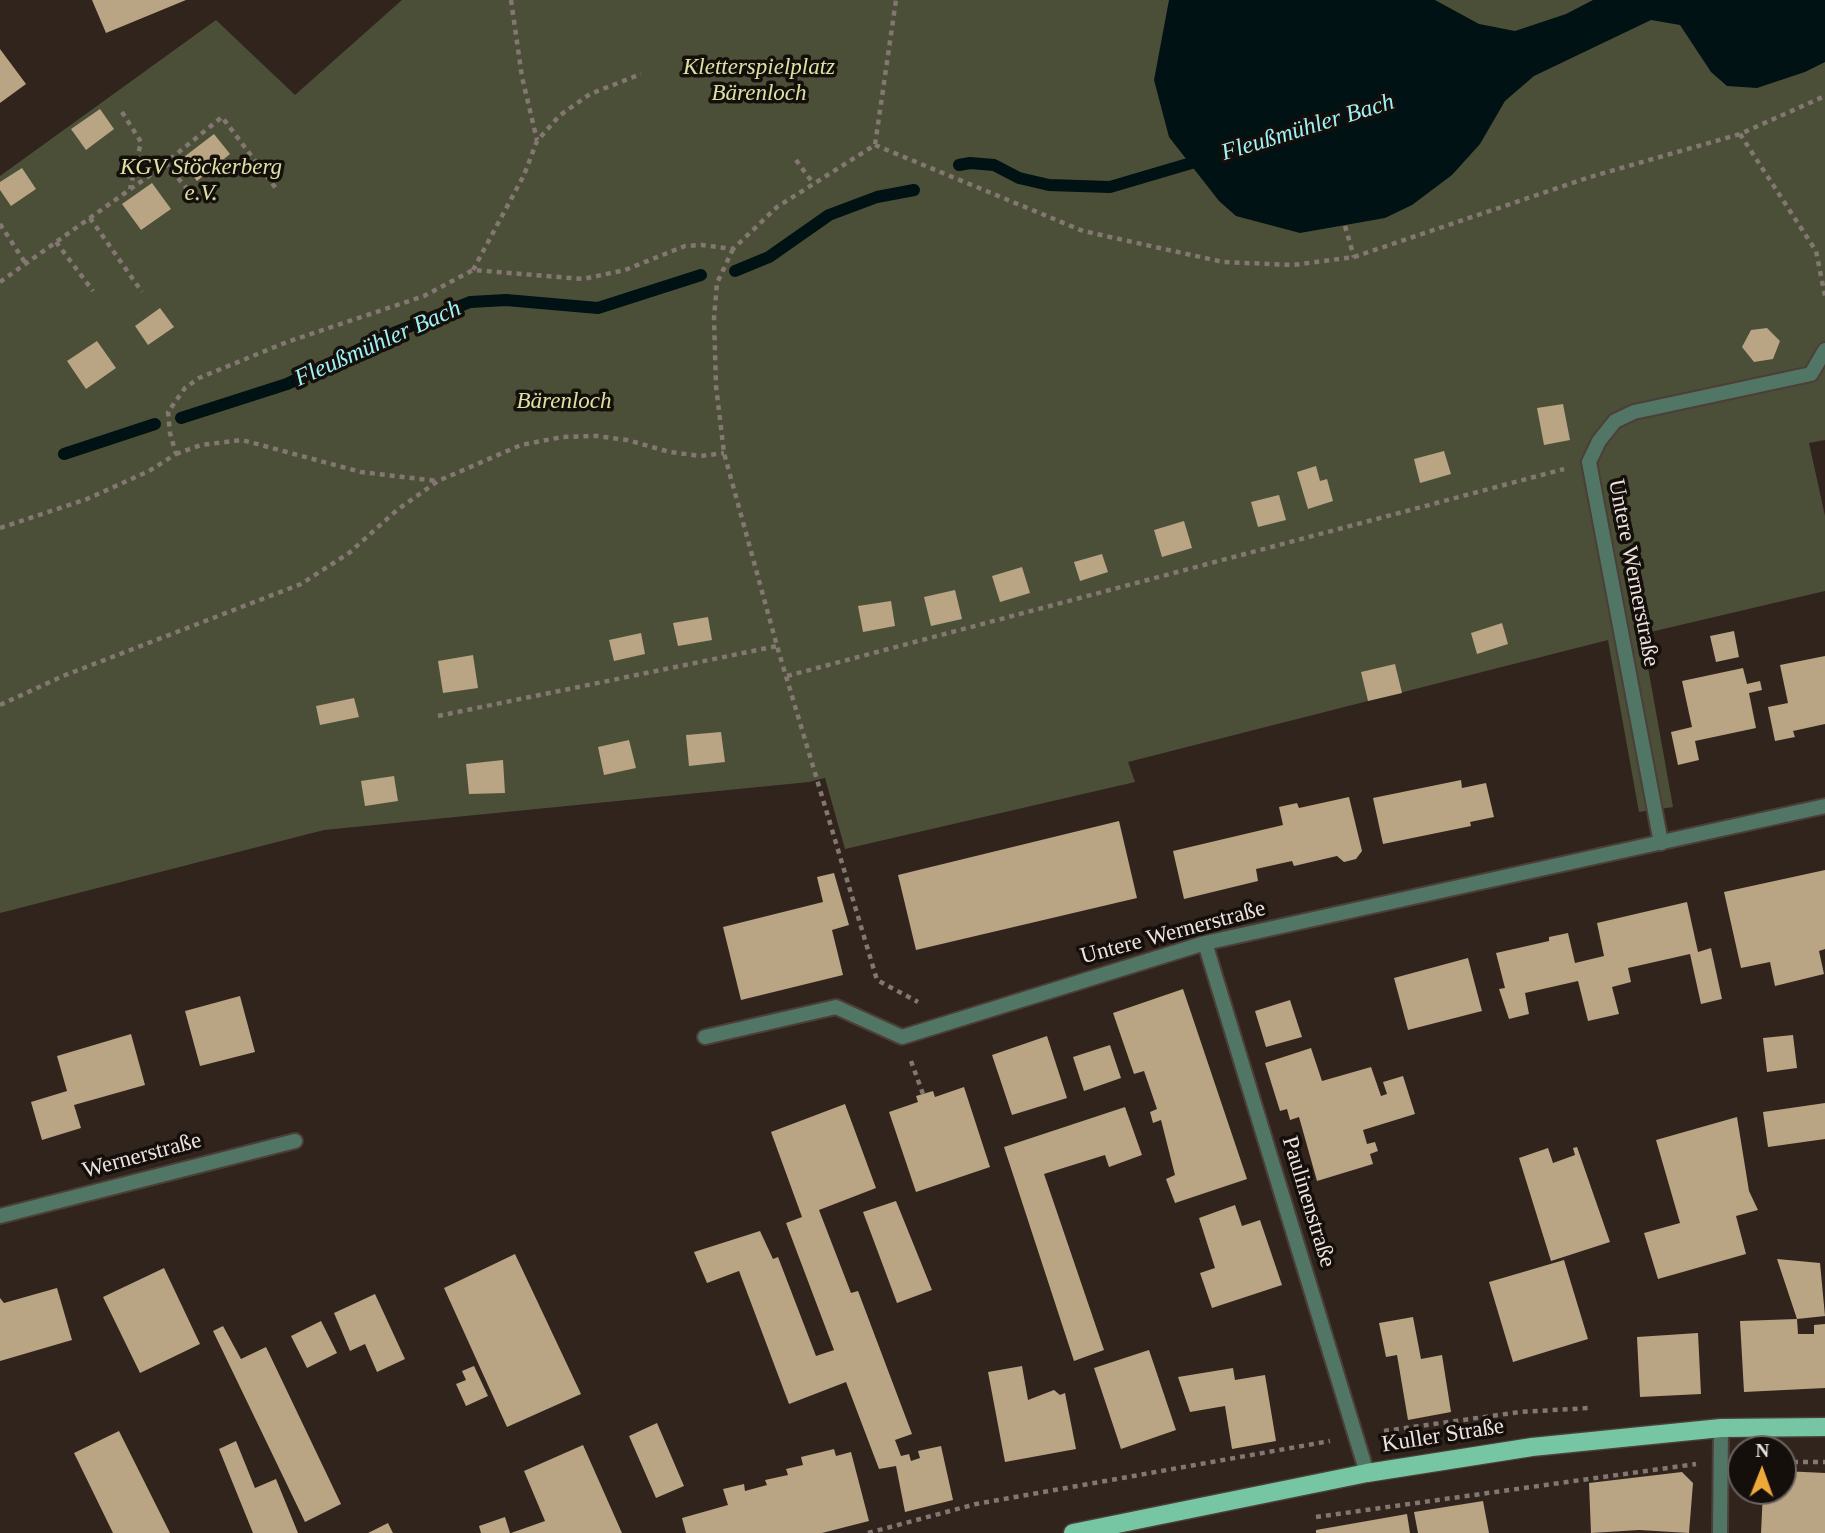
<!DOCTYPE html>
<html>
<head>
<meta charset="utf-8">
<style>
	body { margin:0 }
	#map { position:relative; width:1825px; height:1533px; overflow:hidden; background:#31241d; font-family:Georgia,serif }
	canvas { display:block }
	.north { position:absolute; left:1727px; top:1435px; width:70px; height:70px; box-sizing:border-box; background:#150f0c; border:2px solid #6b6460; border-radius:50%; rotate:1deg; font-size:19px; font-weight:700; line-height:28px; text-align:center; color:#ede3df }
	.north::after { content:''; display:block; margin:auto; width:24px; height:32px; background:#eca93a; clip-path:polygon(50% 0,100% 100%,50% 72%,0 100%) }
</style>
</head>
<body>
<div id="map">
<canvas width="1825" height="1533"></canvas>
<div class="north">N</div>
</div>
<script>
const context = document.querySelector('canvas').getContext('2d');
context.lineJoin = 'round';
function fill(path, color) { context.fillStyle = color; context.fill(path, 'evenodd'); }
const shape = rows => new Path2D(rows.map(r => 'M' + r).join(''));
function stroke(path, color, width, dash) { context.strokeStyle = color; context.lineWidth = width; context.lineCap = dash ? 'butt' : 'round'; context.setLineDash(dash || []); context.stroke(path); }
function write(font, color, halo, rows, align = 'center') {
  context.font = font + ' Georgia,serif'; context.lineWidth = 7; context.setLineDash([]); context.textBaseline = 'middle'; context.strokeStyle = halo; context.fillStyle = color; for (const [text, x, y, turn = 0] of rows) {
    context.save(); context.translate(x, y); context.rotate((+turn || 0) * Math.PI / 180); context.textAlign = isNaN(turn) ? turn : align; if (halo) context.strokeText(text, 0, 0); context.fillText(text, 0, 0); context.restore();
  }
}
fill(shape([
	[402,0,1825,0,1825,440,1809,443,1825,516,1825,591,1642,634,1673,807,1639,812,1608,640,1128,762,1135,782,845,849,825,778,809,782,324,830,0,913,0,176,216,20,295,95]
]), '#4c4f38');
fill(shape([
	[1169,0,1435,0,1479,24,1515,31,1566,14,1593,0,1825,0,1825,62,1805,72,1757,88,1727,86,1711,72,1680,25,1651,20,1534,76,1505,101,1480,144,1452,175,1412,205,1385,218,1300,233,1236,216,1219,201,1169,137,1154,80]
]), '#001213');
stroke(shape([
	[959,165,970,163,994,165,1019,178,1049,185,1110,187,1205,159],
	[735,271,769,257,829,215,877,197,914,190],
	[181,418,287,384,396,332,470,302,506,300,598,308,701,275],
	[64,454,155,424]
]), '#001213', 12);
fill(shape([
	[92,0,186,0,106,33],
	[0,49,26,84,0,103],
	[100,109,114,129,86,150,71,129],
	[214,134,230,154,197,181,180,160],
	[22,168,36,189,11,206,0,190,0,182],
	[152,183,171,209,141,230,122,204],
	[160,308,174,327,148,345,135,326],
	[1767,328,1780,341,1773,359,1754,362,1742,347,1751,330],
	[97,341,116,368,86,389,67,361],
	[1563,404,1570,440,1544,445,1537,408],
	[1444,451,1451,474,1420,483,1414,459],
	[1316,466,1320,481,1327,479,1333,501,1308,509,1297,472],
	[1279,495,1286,520,1258,527,1251,502],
	[1184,521,1192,548,1162,557,1154,530],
	[1102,554,1108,572,1080,581,1074,562],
	[1022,567,1030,593,1000,602,992,576],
	[955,590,962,619,931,626,924,597],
	[891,601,895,626,863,632,858,606],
	[708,617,712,640,678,646,673,623],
	[1502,623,1508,644,1477,654,1471,633],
	[1734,631,1739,657,1716,662,1710,636],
	[641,633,645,654,614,661,609,640],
	[473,655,478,688,443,693,438,661],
	[1825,656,1825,724,1793,731,1795,737,1775,741,1768,707,1788,703,1780,665],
	[1395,664,1402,693,1368,701,1361,672],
	[1743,668,1747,684,1760,681,1762,690,1749,693,1756,728,1695,741,1699,760,1678,765,1671,732,1692,727,1682,681],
	[354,698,359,717,320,725,316,706],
	[721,732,725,762,689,766,686,735],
	[629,740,636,768,604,775,598,747],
	[503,760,505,793,469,794,466,764],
	[394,776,398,801,365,806,361,781],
	[1461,780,1462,788,1486,783,1494,817,1470,822,1471,826,1383,844,1373,798],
	[1349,797,1362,851,1356,859,1344,862,1337,856,1294,866,1292,861,1256,869,1258,881,1184,899,1173,851,1283,825,1279,807,1297,803,1299,808],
	[1119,821,1137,898,916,950,898,875],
	[1825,870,1825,949,1819,951,1824,974,1775,986,1770,962,1741,968,1724,892],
	[834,873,849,925,832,930,843,975,741,1000,723,927,823,902,817,877],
	[1687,902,1698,952,1711,948,1722,999,1701,1004,1690,954,1628,968,1631,982,1612,987,1619,1014,1588,1021,1578,981,1525,993,1529,1014,1509,1019,1499,989,1505,988,1496,953,1549,941,1549,937,1568,933,1575,963,1604,956,1597,923],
	[1468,958,1482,1011,1408,1030,1394,978],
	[1183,989,1247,1179,1175,1203,1166,1179,1175,1175,1161,1120,1153,1123,1150,1112,1157,1109,1144,1071,1134,1074,1113,1013],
	[240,996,255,1052,200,1066,185,1011],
	[1290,1000,1302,1037,1266,1047,1255,1011],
	[131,1034,145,1085,74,1105,81,1128,42,1140,31,1102,67,1091,57,1056],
	[1793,1035,1797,1068,1767,1072,1763,1038],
	[1047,1036,1067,1098,1012,1115,992,1055],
	[1110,1045,1121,1078,1084,1091,1073,1057],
	[1311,1048,1322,1081,1371,1067,1381,1096,1387,1094,1383,1082,1403,1076,1415,1114,1363,1130,1367,1144,1375,1142,1378,1151,1370,1154,1373,1164,1317,1181,1299,1117,1290,1120,1287,1109,1280,1111,1265,1063],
	[964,1087,990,1167,916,1192,889,1112,918,1102,916,1096,933,1091,935,1097],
	[1825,1103,1825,1139,1768,1147,1763,1112],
	[845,1104,876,1188,819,1210,851,1293,858,1291,912,1434,895,1440,901,1456,909,1454,911,1461,920,1458,918,1451,941,1446,953,1500,905,1512,896,1466,879,1469,846,1382,789,1404,739,1271,707,1283,694,1252,760,1231,773,1259,778,1257,816,1356,834,1350,786,1223,802,1217,771,1132],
	[1125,1107,1142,1155,1109,1167,1105,1155,1044,1174,1104,1350,1074,1361,1004,1147],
	[1737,1117,1749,1191,1758,1210,1736,1216,1746,1254,1658,1279,1644,1233,1680,1223,1656,1140],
	[1577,1147,1610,1242,1551,1261,1519,1158,1548,1148,1553,1163,1575,1155,1573,1148],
	[896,1201,932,1290,897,1303,863,1212],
	[1235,1205,1242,1226,1260,1220,1282,1285,1212,1308,1200,1273,1215,1268,1199,1218],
	[515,1254,581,1394,507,1427,444,1288],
	[1777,1259,1820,1263,1825,1316,1797,1319],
	[1564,1260,1588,1339,1513,1362,1489,1282],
	[164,1268,200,1344,140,1373,103,1297],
	[57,1288,72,1340,0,1361,0,1298,4,1303],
	[375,1294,405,1359,377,1372,365,1344,350,1351,334,1313],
	[1413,1317,1421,1359,1442,1355,1451,1412,1408,1420,1397,1355,1386,1357,1379,1323],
	[1797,1319,1798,1334,1814,1334,1814,1325,1825,1324,1825,1388,1744,1392,1740,1321],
	[321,1321,337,1353,307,1368,291,1336],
	[223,1326,241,1359,266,1347,341,1504,305,1522,213,1331],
	[1698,1333,1701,1394,1640,1397,1637,1337],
	[1149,1350,1176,1430,1121,1449,1094,1368],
	[474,1366,488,1396,466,1406,456,1384,466,1380,462,1371],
	[1022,1366,1028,1400,1054,1390,1060,1395,1065,1393,1076,1449,1005,1462,988,1372],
	[1233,1368,1235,1380,1265,1375,1276,1441,1232,1449,1225,1406,1190,1412,1178,1377],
	[657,1423,684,1486,656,1498,629,1436],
	[119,1431,170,1533,113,1533,74,1453],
	[236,1441,255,1488,276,1479,298,1533,253,1533,219,1449],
	[583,1445,622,1533,511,1533,545,1521,524,1471],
	[834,1449,836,1456,851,1452,869,1521,822,1533,686,1533,682,1518,728,1505,723,1489,744,1484,745,1491,767,1485,765,1480,788,1475,786,1469,803,1465,801,1457],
	[1783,1471,1825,1473,1825,1533,1761,1533,1763,1491,1783,1491],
	[1682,1472,1693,1483,1689,1533,1639,1530,1591,1533,1589,1483],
	[1483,1501,1489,1533,1418,1533,1414,1512],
	[1407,1514,1410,1533,1316,1533,1316,1530],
	[505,1517,510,1533,481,1533,479,1526],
	[388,1523,393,1533,368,1533]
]), '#b9a484');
const lane = shape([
	[1661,843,1589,462,1599,441,1615,421,1634,412,1811,374,1825,350]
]);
const street = shape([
	[1205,943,1367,1473],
	[705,1037,836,1007,902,1037,1205,943,1825,806],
	[0,1216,295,1141],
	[1720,1533,1721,1428]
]);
const primary = shape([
	[1073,1533,1367,1473,1532,1447,1721,1428,1825,1427]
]);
stroke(lane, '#4b3f38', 18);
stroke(street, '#4b3f38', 18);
stroke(primary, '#4b3f38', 21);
stroke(shape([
	[511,0,522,77,537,140],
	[122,112,141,142,130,189],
	[1740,134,1816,251,1825,296],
	[875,145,1083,231,1223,262,1293,265,1354,257,1590,177,1740,134,1825,96],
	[796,160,813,183],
	[165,163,196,199],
	[90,218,142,292],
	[0,224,26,264],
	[1345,226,1354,257],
	[56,242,93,291],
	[733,249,717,283,714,318,716,386,724,453,777,646,877,980,918,1002],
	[473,270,524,175,537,141,559,116,590,94,641,74],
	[0,282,153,173,222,117,278,191],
	[176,454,201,445,242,440,361,472,437,481],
	[0,528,87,499,149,471,176,454,170,433,168,412,185,388,199,378,287,342,424,296,473,270,583,279,625,270,685,246,702,245,733,249,777,207,875,145,896,0],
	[787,676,1564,469],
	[0,705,63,676,301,584,349,553,397,510,438,481,521,445,562,437,596,436,627,440,670,452,701,456,724,453],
	[438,716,777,646],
	[911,1061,923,1094],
	[1384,1431,1520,1412,1589,1408],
	[1783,1462,1825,1462],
	[1316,1517,1696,1464],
	[868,1533,976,1504,1330,1441]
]), '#837772', 4.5, [5, 5]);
stroke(lane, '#517666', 14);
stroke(street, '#517666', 14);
stroke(primary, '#76c6a4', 18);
write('italic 23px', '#dbe2a4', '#150f0c', [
	["Kletterspielplatz",759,68],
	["Bärenloch",759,94],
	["KGV Stöckerberg",201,168],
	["e.V.",201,194],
	["Bärenloch",564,402]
]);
write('23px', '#ede3df', '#150f0c', [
	["Untere Wernerstraße",1633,573,79],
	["Untere Wernerstraße",1173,933,-15],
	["Wernerstraße",142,1156,-15],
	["Paulinenstraße",1308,1202,73],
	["Kuller Straße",1443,1436,-9]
]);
write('italic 24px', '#9ff2f5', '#150f0c', [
	["Fleußmühler Bach",1308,128,-17],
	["Fleußmühler Bach",378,344,-24]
]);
</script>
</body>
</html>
